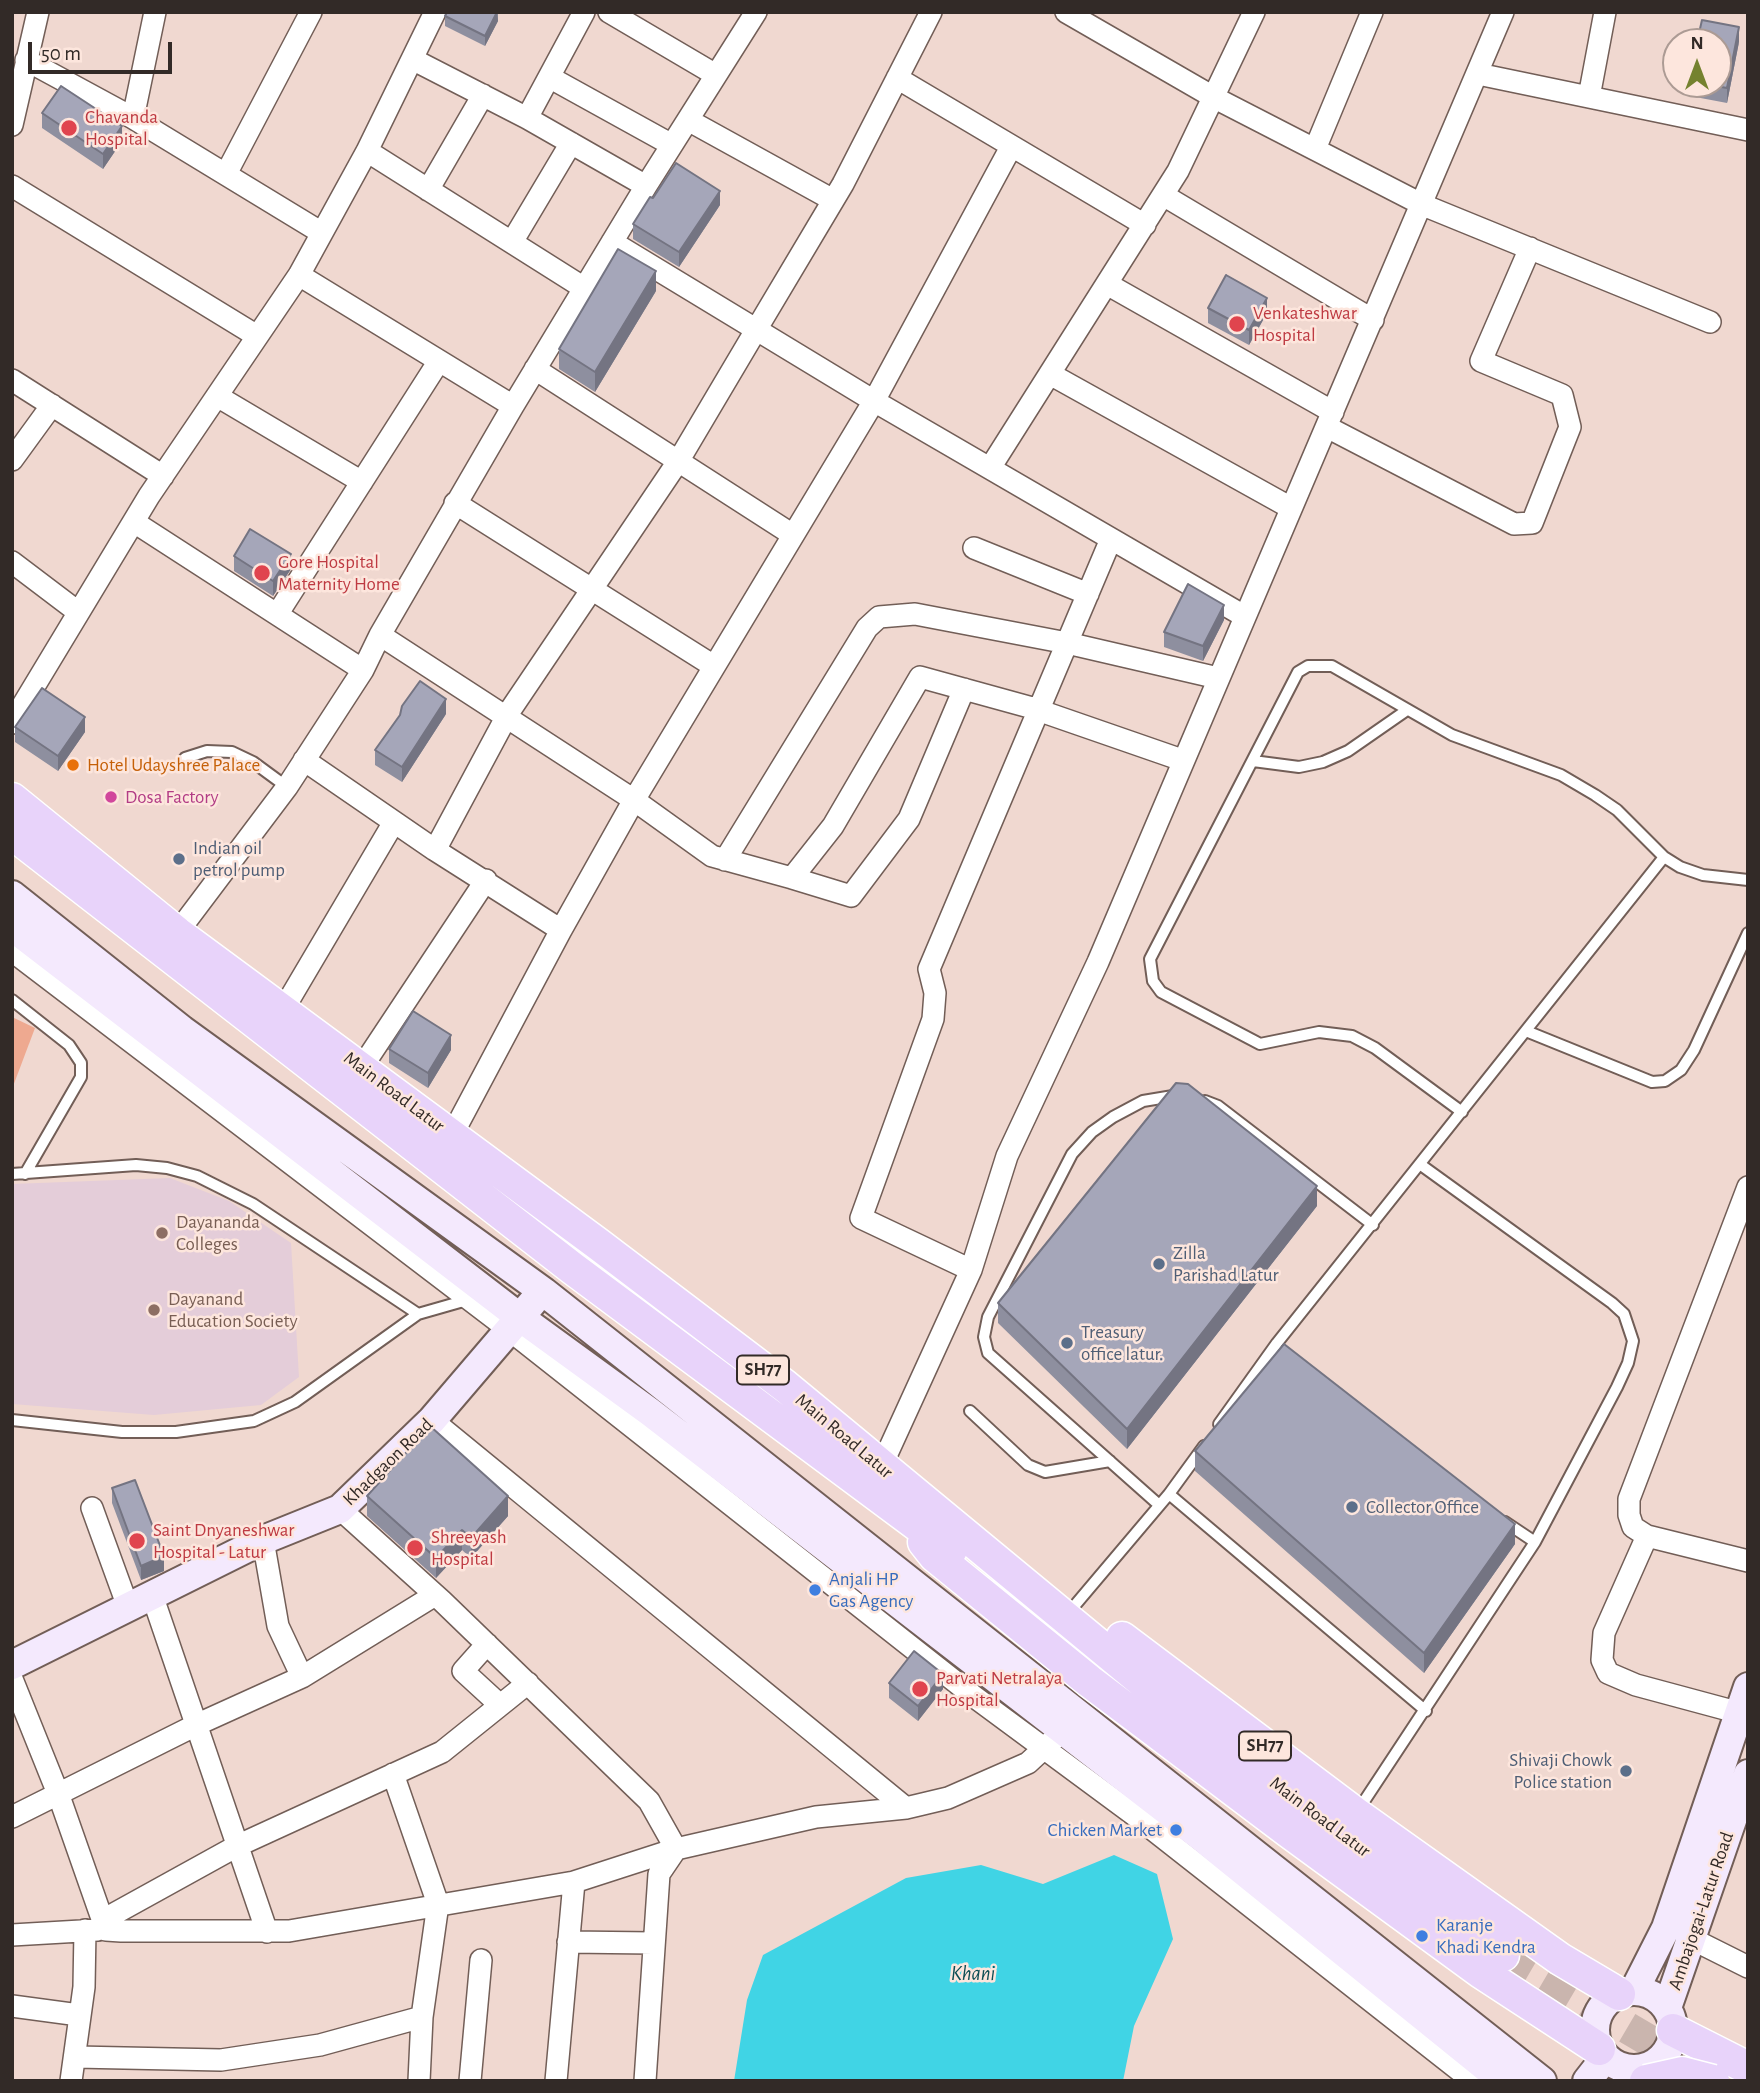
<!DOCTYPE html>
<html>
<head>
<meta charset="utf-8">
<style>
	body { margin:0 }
	#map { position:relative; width:1760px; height:2093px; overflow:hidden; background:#f0d8d0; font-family:"Alegreya Sans",sans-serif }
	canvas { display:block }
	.frame { position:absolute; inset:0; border:14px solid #322a27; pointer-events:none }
	.north { position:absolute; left:1662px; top:28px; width:70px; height:70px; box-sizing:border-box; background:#fde6dd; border:2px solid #ac9b94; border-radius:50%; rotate:0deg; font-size:19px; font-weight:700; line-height:28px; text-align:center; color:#322a27 }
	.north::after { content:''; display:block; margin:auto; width:24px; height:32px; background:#75822f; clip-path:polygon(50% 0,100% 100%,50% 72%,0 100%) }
	.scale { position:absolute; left:28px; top:42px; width:144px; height:32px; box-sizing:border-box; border:4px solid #322a27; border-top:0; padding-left:9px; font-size:21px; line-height:24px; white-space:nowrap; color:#322a27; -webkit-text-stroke:5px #fde6dd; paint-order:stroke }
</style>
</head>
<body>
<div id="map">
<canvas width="1760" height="2093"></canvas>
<div class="frame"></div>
<div class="north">N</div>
<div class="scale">50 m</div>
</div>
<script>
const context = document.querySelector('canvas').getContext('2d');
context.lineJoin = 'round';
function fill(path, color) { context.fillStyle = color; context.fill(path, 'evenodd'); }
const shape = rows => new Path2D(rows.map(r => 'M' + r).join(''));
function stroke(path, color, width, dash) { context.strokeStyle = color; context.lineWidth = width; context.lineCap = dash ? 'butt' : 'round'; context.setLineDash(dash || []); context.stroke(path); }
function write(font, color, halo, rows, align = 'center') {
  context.font = font + ' "Alegreya Sans",sans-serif'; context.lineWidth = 5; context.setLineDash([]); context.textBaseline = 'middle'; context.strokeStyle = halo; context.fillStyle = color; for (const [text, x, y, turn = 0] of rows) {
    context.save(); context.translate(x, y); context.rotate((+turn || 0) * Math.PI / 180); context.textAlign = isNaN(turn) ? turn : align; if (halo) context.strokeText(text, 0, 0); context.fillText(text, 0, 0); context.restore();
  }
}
fill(shape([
	[170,1178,229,1201,291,1243,299,1377,261,1405,154,1415,12,1404,12,1184]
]), '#e4cdd9');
fill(shape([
	[12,1017,35,1028,12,1089]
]), '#eea990');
fill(shape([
	[1114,1855,1157,1874,1173,1939,1134,2026,1123,2081,734,2081,747,2000,763,1955,906,1878,981,1865,1043,1884]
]), '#40d4e5');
stroke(shape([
	[1503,1955,1713,2078]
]), '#cab5ae', 32, [32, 16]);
const lane = shape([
	[185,758,207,751,232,752,253,762,287,787],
	[1253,761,1299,767,1323,762,1348,751,1407,710],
	[12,1000,69,1045,81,1063,81,1077,25,1174],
	[1526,1031,1652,1082,1665,1081,1681,1070,1694,1050,1748,933],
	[1205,1101,1218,1106,1373,1225],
	[1462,1112,1375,1048,1352,1036,1319,1032,1260,1044,1161,992,1153,981,1150,959,1298,672,1308,666,1332,666,1452,735,1561,775,1595,795,1617,810,1664,857,1680,867,1703,875,1748,880],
	[12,1174,136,1165,167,1168,197,1176,253,1204,418,1314],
	[970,1411,1028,1465,1045,1472,1110,1461],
	[12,1420,122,1432,176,1432,254,1421,295,1402,418,1314,467,1300],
	[1219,1424,1277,1343,1664,857],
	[1169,1494,1426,1711],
	[1158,1504,988,1353,984,1337,988,1317,1072,1154,1092,1132,1113,1117,1143,1101,1179,1095],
	[1505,1522,1535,1542],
	[1076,1604,1169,1494,1204,1446],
	[1357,1812,1535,1542,1617,1387,1628,1363,1633,1341,1624,1314,1612,1303,1421,1165]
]);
const street = shape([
	[155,12,133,118,322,233],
	[609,12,716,75],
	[1066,12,1215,98,1423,205,1710,322],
	[412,59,527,118,646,186],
	[26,60,133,118],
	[1478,74,1748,130],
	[549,77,672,145],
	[897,78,1145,225],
	[1589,97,1605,12],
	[527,118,584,12],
	[688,120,833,200],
	[12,125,38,12],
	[1315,149,1372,12],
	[367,151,584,288],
	[226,174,311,12],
	[12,186,257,336],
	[428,190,483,95],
	[1163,195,1373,320],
	[512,242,571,143],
	[612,242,874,401,1244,616],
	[299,275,513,406],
	[1107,284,1333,412],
	[535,369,793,535],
	[1050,374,1291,508],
	[12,380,163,476],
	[217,396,362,482],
	[1327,427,1514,524,1532,523,1570,427,1562,395,1481,361,1530,248],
	[12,460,52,405],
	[990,468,1178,171,1254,12],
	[455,503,712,665],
	[134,522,363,670],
	[974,548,1088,594],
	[12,562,78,612],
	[278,613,439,361],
	[380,635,634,800,712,856,792,878,833,826,920,677,1029,707,1182,760],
	[12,723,149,496,299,275,367,151,435,12],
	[304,760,435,850,561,930],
	[435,850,509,712,679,460,756,330,843,184,931,12],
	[725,860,867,628,879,617,915,614,1067,643,1218,678],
	[792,878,851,896,909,819,964,689],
	[177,933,287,787,363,670,380,635,513,406,646,186,756,12],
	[12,951,508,1329,976,1698,1133,1814,1473,2081],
	[283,1010,394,822],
	[362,1067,486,880],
	[452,1135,561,930,634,800,874,401,1011,147],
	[1748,1187,1629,1499,1629,1515,1633,1527,1647,1536,1748,1561],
	[971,1270,861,1218,933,1019,935,993,929,969,1111,539],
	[432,1420,906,1808],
	[881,1467,971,1270,1007,1156,1098,962,1503,12],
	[92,1508,128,1607],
	[340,1509,442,1601,649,1801,676,1849,659,1874,645,2081],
	[1647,1536,1604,1633,1602,1660,1608,1673,1636,1685,1740,1713],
	[263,1540,278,1626,302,1677],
	[152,1595,267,1932],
	[487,1644,463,1671,500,1705],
	[12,1679,59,1796,106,1930,121,1931,289,1931,574,1882,676,1849,816,1817,906,1808,948,1798,1028,1763,1054,1739],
	[12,1817,196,1725,302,1677,435,1595],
	[103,1920,237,1846,442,1752,528,1683],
	[12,1935,98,1930],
	[1692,1939,1748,1967],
	[568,1942,653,1943],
	[12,2006,79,2015],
	[76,2057,221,2060,320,2045,422,2017,438,1904,393,1774],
	[71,2081,84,1987,85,1930],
	[419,2081,422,2017],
	[470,2081,481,1960],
	[556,2081,574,1882]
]);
const secondary = shape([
	[12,895,182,1030,544,1292,1542,2081],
	[12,927,518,1316,650,1412,1205,1840,1503,2081],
	[12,1665,263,1540,340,1509,432,1420,532,1303],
	'1595 2030a39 39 0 1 1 78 0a39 39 0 1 1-78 0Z',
	[1634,1991,1666,1928,1748,1687],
	[1667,2008,1748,1774],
	[1587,2081,1605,2058]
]);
const primary = shape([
	[12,799,177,933,598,1244,785,1386,1159,1695,1503,1955],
	[12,833,572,1268,951,1550],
	[924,1542,935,1556,1089,1681,1288,1831,1481,1972,1599,2049],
	[1122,1638,1356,1814,1560,1959,1619,1994],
	[1673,2030,1748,2068]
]);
stroke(lane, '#725e57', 14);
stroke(street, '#725e57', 24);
stroke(secondary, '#725e57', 32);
stroke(primary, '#fff', 35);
stroke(lane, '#fff', 10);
stroke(street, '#fff', 21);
stroke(secondary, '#f4e9fd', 28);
stroke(primary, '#e8d3fa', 32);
const primaryBridge = shape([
	[1646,2081,1682,2073,1713,2081]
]);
stroke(primaryBridge, '#fff', 35, []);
stroke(primaryBridge, '#e8d3fa', 32);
fill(shape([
	[498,12,498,21,485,46,445,26,445,16],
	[1739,42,1727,103,1690,96,1690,84,1718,84],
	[42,113,122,141,103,169,42,128],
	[653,198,720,205,679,267,633,239,633,224],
	[656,291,595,392,559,369,559,349],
	[1208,308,1267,313,1249,345,1208,323],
	[234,556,291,569,273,596,234,571],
	[1224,620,1203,661,1164,647,1164,632],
	[446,714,402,782,375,765,375,750],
	[15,727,85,732,58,771,15,742],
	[389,1049,451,1050,428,1088,389,1063],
	[1317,1206,1127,1449,998,1323,998,1303],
	[1195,1451,1515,1544,1424,1673,1195,1471],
	[112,1488,164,1571,141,1580,112,1503],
	[367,1496,508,1516,471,1558,462,1550,436,1578,367,1516],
	[889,1683,943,1689,918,1721,889,1698]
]), '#8e8f9f');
fill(shape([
	[497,12,498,21,485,46,485,36],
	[1739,27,1739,42,1727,103,1727,88],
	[122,126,122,141,103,169,103,154],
	[720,191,720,205,679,267,679,252],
	[656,271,656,291,595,392,595,372],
	[1267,298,1267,313,1249,345,1249,330],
	[291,554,291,569,273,596,273,581],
	[1224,605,1224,620,1203,661,1203,646],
	[446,699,446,714,402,782,402,767],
	[85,717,85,732,58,771,58,756],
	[451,1035,451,1050,428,1088,428,1073],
	[1317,1186,1317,1206,1127,1449,1127,1429],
	[508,1496,508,1516,471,1558,471,1538],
	[1515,1524,1515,1544,1424,1673,1424,1653],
	[462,1530,462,1550,436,1578,436,1558],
	[164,1556,164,1571,141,1580,141,1566],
	[943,1674,943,1689,918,1721,918,1706]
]), '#747482');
const building = shape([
	[447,12,497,12,485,36,445,16,447,12],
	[1702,20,1739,27,1727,88,1704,84,1718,84,1718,42,1697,42,1702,20],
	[61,86,122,126,103,154,42,113,61,86],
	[676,163,720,191,679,252,633,224,650,197,653,198,676,163],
	[618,249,656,271,595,372,559,349,618,249],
	[1226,275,1267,298,1249,330,1208,308,1226,275],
	[250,529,291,554,273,581,234,556,250,529],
	[1188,584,1224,605,1203,646,1164,632,1188,584],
	[420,681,446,699,402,767,375,750,400,715,402,706,420,681],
	[42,688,85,717,58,756,15,727,42,688],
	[413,1011,451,1035,428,1073,389,1049,413,1011],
	[1176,1083,1188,1084,1317,1186,1127,1429,998,1303,1176,1083],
	[1284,1344,1515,1524,1424,1653,1195,1451,1284,1344],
	[430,1426,508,1496,471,1538,462,1530,436,1558,367,1496,430,1426],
	[135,1480,164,1556,141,1566,112,1488,135,1480],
	[914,1651,943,1674,918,1706,889,1683,914,1651]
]);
fill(building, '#a5a6b9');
stroke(building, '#747482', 2);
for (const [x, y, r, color] of [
	[69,128,9,"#e0444e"],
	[1237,324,9,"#e0444e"],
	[262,573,9,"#e0444e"],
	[73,765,7,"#e8710a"],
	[111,797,7,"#d1479c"],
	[179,859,7,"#5c6f8a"],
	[162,1233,7,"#8d6e63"],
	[1159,1264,7,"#5c6f8a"],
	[154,1310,7,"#8d6e63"],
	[1067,1343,7,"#5c6f8a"],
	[1352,1507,7,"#5c6f8a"],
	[137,1541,9,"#e0444e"],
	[415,1548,9,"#e0444e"],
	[815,1590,7,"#3f7fe0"],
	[920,1689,9,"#e0444e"],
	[1626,1771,7,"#5c6f8a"],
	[1176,1830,7,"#3f7fe0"],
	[1422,1936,7,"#3f7fe0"]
]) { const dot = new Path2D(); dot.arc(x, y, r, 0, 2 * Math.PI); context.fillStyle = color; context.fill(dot); stroke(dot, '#fde6dd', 2.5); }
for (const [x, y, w] of [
	[763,1370,52],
	[1265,1746,52]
]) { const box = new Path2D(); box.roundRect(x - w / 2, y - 14.5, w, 29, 5); context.fillStyle = '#fde6dd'; context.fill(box); stroke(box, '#322a27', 2); }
write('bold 18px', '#322a27', null, [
	["SH77",763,1370],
	["SH77",1265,1746]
]);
write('19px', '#be3a42', '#fde6dd', [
	["Chavanda",85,117],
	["Hospital",85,139],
	["Venkateshwar",1253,313],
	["Hospital",1253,335],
	["Gore Hospital",278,562],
	["Maternity Home",278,584],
	["Saint Dnyaneshwar",153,1530],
	["Hospital - Latur",153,1552],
	["Shreeyash",431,1537],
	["Hospital",431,1559],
	["Parvati Netralaya",936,1678],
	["Hospital",936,1700]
], 'left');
write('19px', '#c56008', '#fde6dd', [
	["Hotel Udayshree Palace",87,765]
], 'left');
write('19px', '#b23c85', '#fde6dd', [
	["Dosa Factory",125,797]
], 'left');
write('19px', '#4e5e75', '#fde6dd', [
	["Indian oil",193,848],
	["petrol pump",193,870],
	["Zilla",1173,1253],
	["Parishad Latur",1173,1275],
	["Treasury",1081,1332],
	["office latur.",1081,1354],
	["Collector Office",1366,1507],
	["Shivaji Chowk",1612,1760,"right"],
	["Police station",1612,1782,"right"]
], 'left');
write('19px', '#322a27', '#fde6dd', [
	["Main Road Latur",394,1092,37],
	["Main Road Latur",844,1436,40],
	["Khadgaon Road",388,1462,-44],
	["Main Road Latur",1320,1817,37],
	["Ambajogai-Latur Road",1701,1911,-71]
]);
write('19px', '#785e54', '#fde6dd', [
	["Dayananda",176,1222],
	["Colleges",176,1244],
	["Dayanand",168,1299],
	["Education Society",168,1321]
], 'left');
write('19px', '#366cbe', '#fde6dd', [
	["Anjali HP",829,1579],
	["Gas Agency",829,1601],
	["Chicken Market",1162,1830,"right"],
	["Karanje",1436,1925],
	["Khadi Kendra",1436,1947]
], 'left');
write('italic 21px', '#0d4d54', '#fde6dd', [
	["Khani",973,1974]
]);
</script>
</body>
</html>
